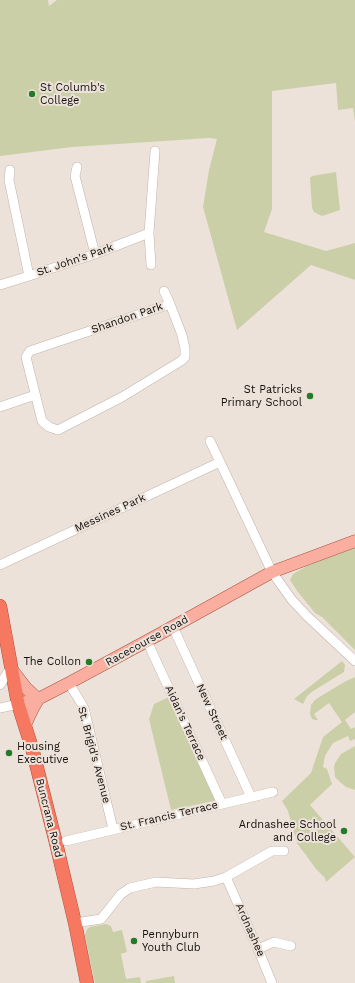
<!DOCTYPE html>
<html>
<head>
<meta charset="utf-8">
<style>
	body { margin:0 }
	canvas { display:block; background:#ede2d9 }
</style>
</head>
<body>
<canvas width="355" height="983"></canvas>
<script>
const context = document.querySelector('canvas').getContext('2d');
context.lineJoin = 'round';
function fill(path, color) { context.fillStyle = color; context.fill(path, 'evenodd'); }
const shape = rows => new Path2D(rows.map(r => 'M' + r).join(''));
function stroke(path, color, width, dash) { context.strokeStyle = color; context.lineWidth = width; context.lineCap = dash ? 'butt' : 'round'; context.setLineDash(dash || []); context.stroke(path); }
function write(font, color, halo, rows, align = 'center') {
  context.font = font + ' "Work Sans",sans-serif'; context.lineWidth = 4; context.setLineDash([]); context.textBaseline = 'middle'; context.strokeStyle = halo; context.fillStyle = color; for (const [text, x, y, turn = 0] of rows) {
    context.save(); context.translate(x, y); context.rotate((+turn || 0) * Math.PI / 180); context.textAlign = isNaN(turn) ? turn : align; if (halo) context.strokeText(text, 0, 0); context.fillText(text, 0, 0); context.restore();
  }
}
fill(shape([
	[0,0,48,0,49,6,57,0,355,0,355,122,353,108,338,110,336,83,272,91,272,209,264,232,326,251,355,243,355,280,311,265,237,330,203,207,209,170,217,139,209,138,72,147,0,156],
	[336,172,340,210,322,216,314,212,312,208,310,178,312,176],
	[355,547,355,650,322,617,315,613,298,592,290,580,293,574,307,566],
	[342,661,345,665,344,672,313,691,307,696,303,704,294,699],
	[355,677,355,712,345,720,351,729,355,727,355,739,350,741,348,736,333,743,325,756,323,767,327,769,332,784,310,805,355,857,326,882,325,878,316,869,297,843,288,811,282,801,311,773,323,737,342,722,329,703,314,714,318,720,315,720,312,719,310,714,311,705,315,700,321,696,346,681],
	[169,697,215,797,215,800,213,801,171,810,149,719,154,704],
	[355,746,355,790,346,787,340,782,335,777,334,767,335,763,341,754],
	[106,924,111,926,113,932,122,930,127,952,121,954,126,979,140,977,141,983,95,983,85,935,87,929,90,927],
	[174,976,175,983,146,983,146,981]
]), '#cacfa7');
const minor = shape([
	[77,167,75,176,95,254],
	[10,170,9,180,29,276],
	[151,265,149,233,155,151],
	[0,285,29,276,95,254,149,233],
	[164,291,170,304],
	[170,304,182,335,185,349,185,357,181,361,122,397,58,430,49,427,42,421,26,357,30,351,170,304],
	[0,407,35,395],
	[210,441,220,462],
	[0,565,220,462,272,572,292,600,307,616,355,661],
	[173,627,251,797],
	[147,641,222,804],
	[69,683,84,708,113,829],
	[0,685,11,667],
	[0,708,18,704],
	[66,841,273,792],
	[226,877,258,949,272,983],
	[75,923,101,919,121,894,130,888,156,882,194,884,214,881,226,877,272,851,284,851],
	[258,949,274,942,291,946]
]);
const major = shape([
	[12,670,26,688,38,699],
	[18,704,38,699,69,683,147,641,272,572,355,541],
	[25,725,33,708,39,698]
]);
const highway = shape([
	[0,606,18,704,32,748,56,843,75,923,87,983]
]);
stroke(minor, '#beb3aa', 10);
stroke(major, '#a75342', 13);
stroke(highway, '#a75342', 14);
stroke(minor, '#fff', 9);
stroke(major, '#faaea0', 12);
stroke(highway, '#f77860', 13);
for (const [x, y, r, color] of [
	[32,94,4,"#247a27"],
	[310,396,4,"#247a27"],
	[89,662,4,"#247a27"],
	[9,753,4,"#247a27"],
	[344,831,4,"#247a27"],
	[134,941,4,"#247a27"]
]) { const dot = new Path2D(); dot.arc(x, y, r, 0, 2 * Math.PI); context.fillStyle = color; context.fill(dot); stroke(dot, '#ede2d9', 1.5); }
write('11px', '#120e0b', '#ede2d9', [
	["St Columb's",40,88],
	["College",40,101],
	["St Patricks",302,390,"right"],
	["Primary School",302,403,"right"],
	["The Collon",81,662,"right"],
	["Housing",17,747],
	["Executive",17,760],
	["Ardnashee School",336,825,"right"],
	["and College",336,838,"right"],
	["Pennyburn",142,935],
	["Youth Club",142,948]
], 'left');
write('11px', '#120e0b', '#ede2d9', [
	["St. John's Park",75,260,-19],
	["Shandon Park",127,318,-19],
	["Messines Park",110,513,-25],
	["Racecourse Road",147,641,-29],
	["New Street",212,712,65],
	["Aidan's Terrace",185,723,65],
	["St. Brigid's Avenue",94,755,75],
	["St. Francis Terrace",169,816,-13],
	["Buncrana Road",49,818,76],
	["Ardnashee",250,930,66]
]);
</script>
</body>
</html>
